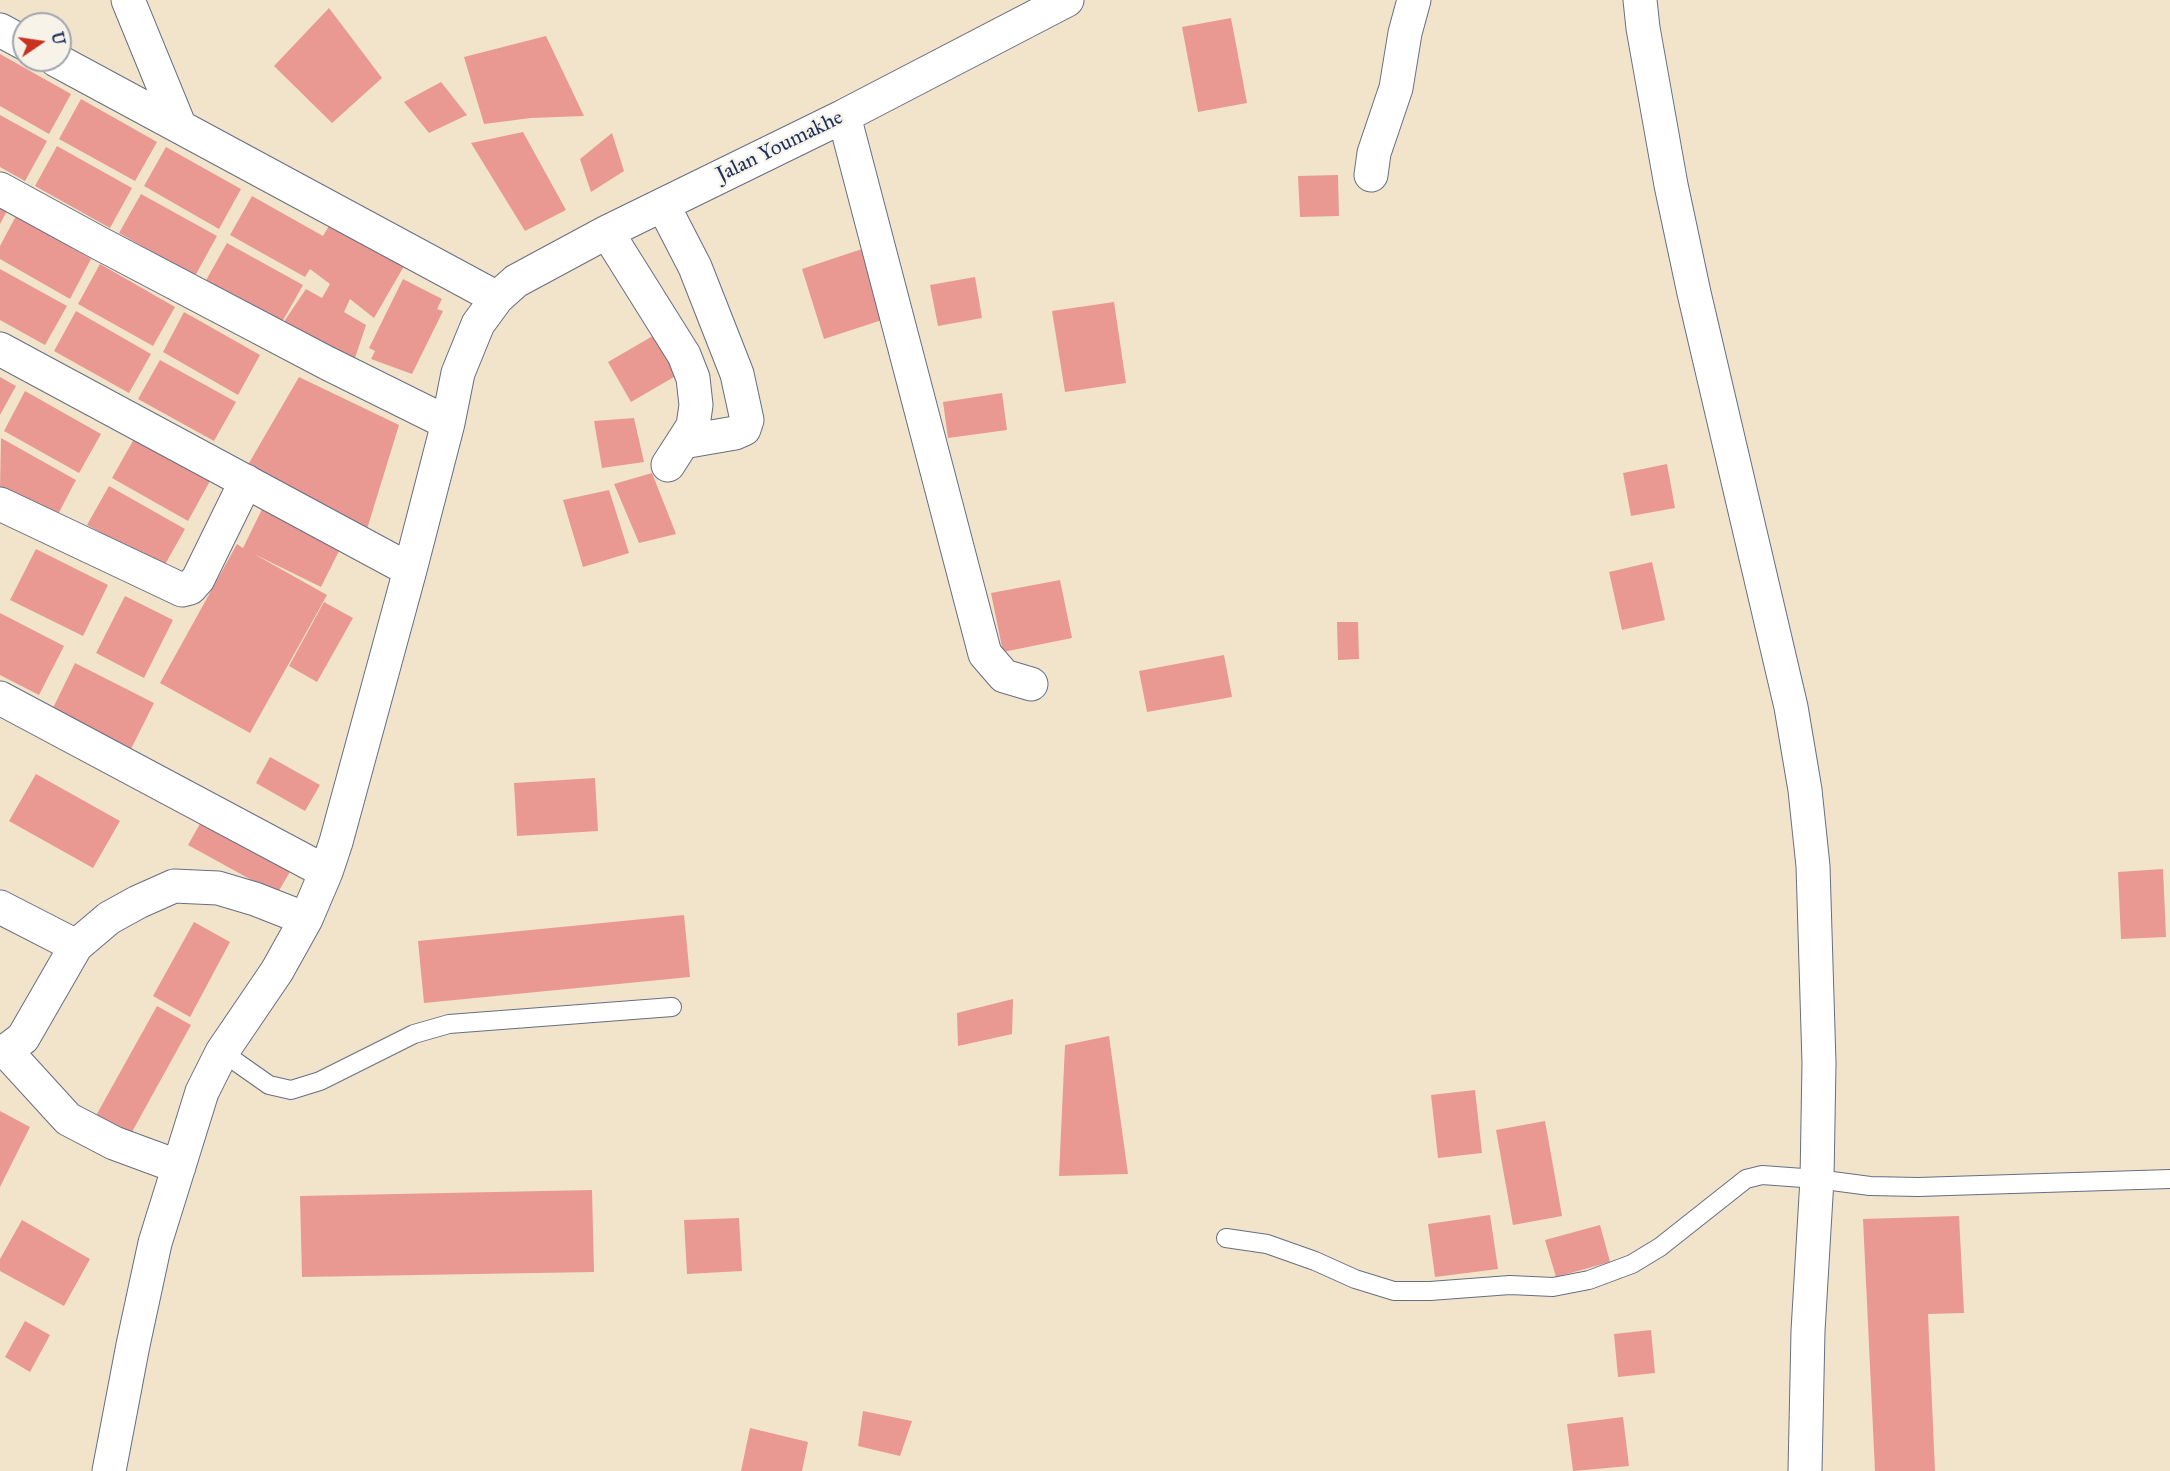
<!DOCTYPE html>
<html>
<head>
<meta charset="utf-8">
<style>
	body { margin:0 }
	#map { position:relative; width:2170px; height:1471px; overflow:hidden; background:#f2e4ca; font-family:"IM FELL Great Primer",serif }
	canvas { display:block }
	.north { position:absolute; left:12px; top:12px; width:60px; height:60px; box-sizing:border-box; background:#f7f3e8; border:2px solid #9fa5b1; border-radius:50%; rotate:77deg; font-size:16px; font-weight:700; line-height:24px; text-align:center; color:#1b2f5e }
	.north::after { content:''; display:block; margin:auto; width:21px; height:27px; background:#c8321e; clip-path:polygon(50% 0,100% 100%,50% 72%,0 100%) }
</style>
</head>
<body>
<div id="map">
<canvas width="2170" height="1471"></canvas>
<div class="north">U</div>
</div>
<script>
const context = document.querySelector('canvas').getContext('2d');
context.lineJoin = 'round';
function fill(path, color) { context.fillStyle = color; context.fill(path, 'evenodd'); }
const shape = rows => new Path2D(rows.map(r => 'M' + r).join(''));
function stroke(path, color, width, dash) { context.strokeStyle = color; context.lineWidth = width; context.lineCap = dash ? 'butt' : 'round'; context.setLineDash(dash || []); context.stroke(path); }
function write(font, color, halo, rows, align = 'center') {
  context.font = font + ' "IM FELL Great Primer",serif'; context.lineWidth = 4.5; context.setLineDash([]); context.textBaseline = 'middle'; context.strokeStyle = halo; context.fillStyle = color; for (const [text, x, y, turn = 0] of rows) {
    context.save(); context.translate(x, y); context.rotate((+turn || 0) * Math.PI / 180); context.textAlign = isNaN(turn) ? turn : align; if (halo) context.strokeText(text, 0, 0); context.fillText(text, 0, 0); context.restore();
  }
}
fill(shape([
	[329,8,382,78,332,123,274,66],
	[1231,18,1247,103,1198,112,1182,27],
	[546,36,584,116,531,118,484,124,464,57],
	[0,54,71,94,49,134,0,106],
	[441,82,467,115,429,133,404,102],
	[81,99,157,142,135,181,59,139],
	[0,115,47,141,25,181,0,167],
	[523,132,566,210,525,231,471,143],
	[612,133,624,171,591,192,580,159],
	[57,146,132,188,110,228,35,186],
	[166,147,241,189,219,229,144,186],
	[1338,175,1339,216,1300,217,1298,176],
	[141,194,217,236,195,276,119,233],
	[252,196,323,236,332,221,407,261,374,318,350,299,344,312,366,325,353,364,279,329,306,289,322,298,330,284,310,269,305,277,230,235],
	[0,207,7,211,0,224],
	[16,216,91,259,70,299,0,259,0,246],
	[227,243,303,285,281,324,205,282],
	[865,248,888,318,824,339,802,269],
	[100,264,175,307,153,346,78,304],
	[0,269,67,306,45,345,0,320],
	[975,277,982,318,938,326,930,285],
	[403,279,442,299,437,309,443,311,412,374,371,359,375,351,369,348],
	[1114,302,1126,383,1065,392,1052,311],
	[76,311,151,354,129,393,54,351],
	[184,312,260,355,238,395,163,352],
	[663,330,686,370,631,402,608,362],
	[160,360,236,402,214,441,138,399],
	[0,377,16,386,0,415],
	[299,377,399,425,367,529,242,475],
	[25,391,101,434,79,473,4,431],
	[1002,393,1007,430,948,438,943,402],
	[634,418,644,462,602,468,594,421],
	[1,438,76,480,55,520,0,489],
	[134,439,210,481,188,521,112,478],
	[1667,464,1675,508,1631,516,1623,473],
	[652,473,676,534,639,543,614,484],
	[109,486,185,529,163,568,87,525],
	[609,490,629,553,583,567,563,500],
	[268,497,346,537,321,587,254,554,327,595,250,733,160,683,237,544,243,548],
	[36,549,108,585,83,636,10,600],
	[1652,562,1665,620,1622,630,1609,572],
	[1060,580,1072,638,1003,652,991,593],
	[125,596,173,620,144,678,96,653],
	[324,602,353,618,317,682,289,666],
	[0,613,64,646,39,695,0,675],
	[1337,622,1358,622,1359,659,1338,660],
	[1224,655,1232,697,1147,712,1139,671],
	[75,663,154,703,129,753,50,714],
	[270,757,320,785,305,811,256,783],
	[36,774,120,821,93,868,9,821],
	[595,778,598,831,517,836,514,783],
	[205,815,294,865,277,894,188,845],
	[2163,869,2166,937,2121,939,2118,872],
	[684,915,690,977,424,1003,418,941],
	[194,922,230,942,190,1017,153,996],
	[1013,999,1012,1034,958,1046,957,1013],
	[157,1006,191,1025,127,1141,93,1121],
	[1109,1036,1128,1174,1059,1176,1065,1045],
	[1475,1090,1482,1153,1438,1158,1431,1095],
	[0,1111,30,1127,0,1187],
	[1545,1121,1562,1216,1513,1225,1496,1130],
	[592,1190,594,1272,302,1277,300,1196],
	[1490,1215,1498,1269,1435,1277,1428,1224],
	[1959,1216,1964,1313,1928,1314,1935,1471,1875,1471,1863,1219],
	[739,1218,742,1271,687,1274,684,1220],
	[22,1220,90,1259,64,1306,0,1271,0,1259],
	[1600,1225,1610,1262,1556,1277,1545,1240],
	[25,1321,50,1335,30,1372,5,1357],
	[1651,1330,1655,1373,1618,1377,1614,1334],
	[863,1411,912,1421,900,1456,858,1446],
	[1623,1417,1629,1466,1573,1471,1567,1424],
	[750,1428,808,1442,802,1471,741,1471]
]), '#e99991');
const lane = shape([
	[222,1052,269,1085,291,1090,320,1081,414,1034,449,1024,672,1007],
	[1226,1238,1267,1244,1315,1261,1355,1279,1394,1291,1430,1291,1510,1285,1553,1287,1589,1280,1632,1264,1660,1247,1746,1179,1762,1175,1817,1179,1870,1186,1918,1187,2170,1179]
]);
const street = shape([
	[128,0,180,127],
	[1640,0,1643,28,1671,185,1694,293,1791,707,1805,790,1813,866,1819,1063,1817,1179,1808,1331,1805,1471],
	[0,30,24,43],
	[56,60,497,298],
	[844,116,985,654,1004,676,1031,684],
	[1371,175,1374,153,1396,88,1405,33,1414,0],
	[0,189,97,242,327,363,448,423],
	[663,205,695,267,737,374,747,420,744,429,735,433,683,442],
	[607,232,684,355,693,378,696,405,693,426,668,465],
	[0,349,410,570],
	[0,504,182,590,190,588,198,579,246,481],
	[0,698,326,872],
	[0,907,76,946,109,918,138,902,174,886,218,888,255,899,306,919],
	[6,1051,68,1119,114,1143,179,1167],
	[0,1053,6,1051,23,1038,76,946],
	[109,1471,133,1345,155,1243,202,1092,222,1052,277,971,306,919,326,872,336,842,410,570,448,423,458,373,478,324,497,298,516,281,607,232,844,116,1067,0]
]);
stroke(lane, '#666e84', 20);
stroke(street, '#666e84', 35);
stroke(lane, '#fff', 18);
stroke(street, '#fff', 33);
write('21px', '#1b2f5e', '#f7f3e8', [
	["Jalan Youmakhe",780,147,-26]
]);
</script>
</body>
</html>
